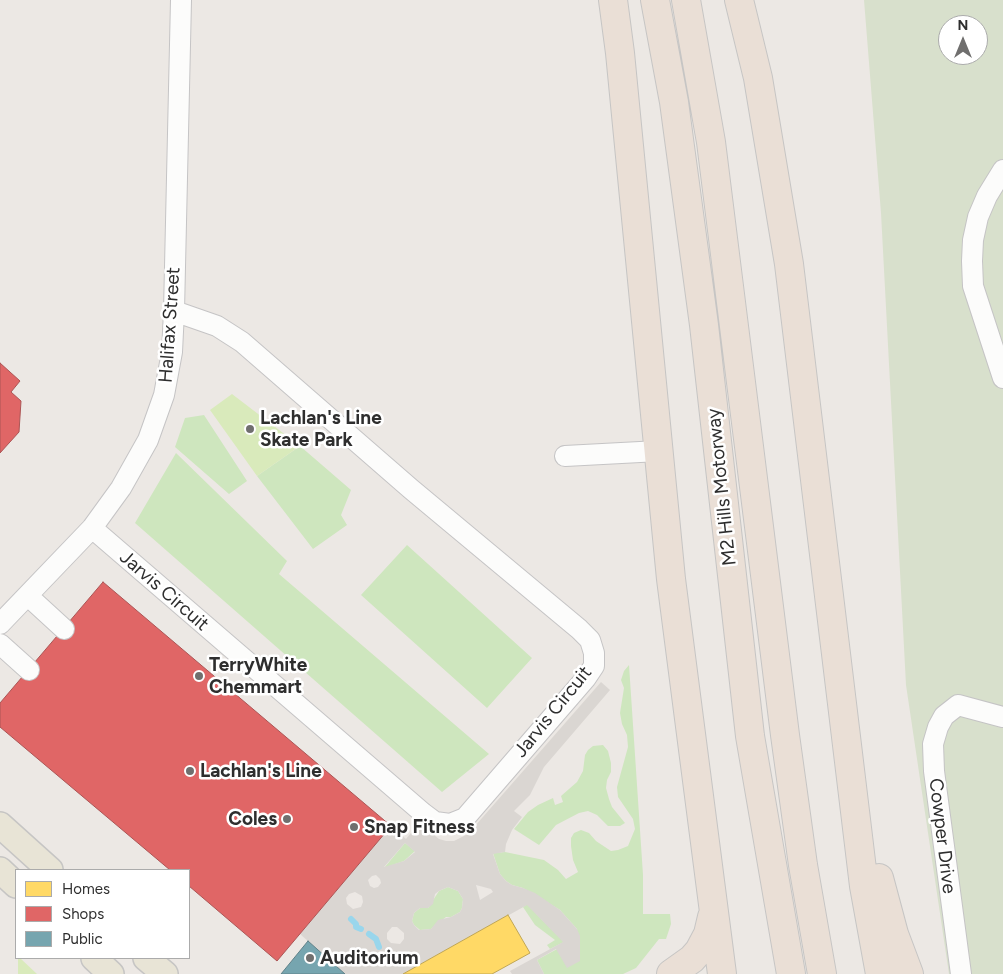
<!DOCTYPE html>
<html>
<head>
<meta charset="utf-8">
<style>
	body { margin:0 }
	#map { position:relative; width:1003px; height:974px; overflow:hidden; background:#ece8e4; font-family:Figtree,sans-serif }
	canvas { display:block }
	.legend { position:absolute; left:15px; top:869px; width:175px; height:90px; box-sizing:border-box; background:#fff; border:1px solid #ababab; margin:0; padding:6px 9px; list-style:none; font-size:15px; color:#2e2e2e }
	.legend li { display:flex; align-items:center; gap:10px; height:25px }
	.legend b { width:25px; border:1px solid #ababab }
	.north { position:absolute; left:938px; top:15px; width:50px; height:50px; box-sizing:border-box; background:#fff; border:1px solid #ababab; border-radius:50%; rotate:0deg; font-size:14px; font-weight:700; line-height:20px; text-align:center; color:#2e2e2e }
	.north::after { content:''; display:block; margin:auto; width:18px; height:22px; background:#706f6e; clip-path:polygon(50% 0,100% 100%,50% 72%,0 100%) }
</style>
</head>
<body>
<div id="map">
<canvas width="1003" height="974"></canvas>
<ul class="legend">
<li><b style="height:14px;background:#ffd966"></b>Homes</li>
<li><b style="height:14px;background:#e06666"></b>Shops</li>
<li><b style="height:14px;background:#76a5af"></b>Public</li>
</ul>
<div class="north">N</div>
</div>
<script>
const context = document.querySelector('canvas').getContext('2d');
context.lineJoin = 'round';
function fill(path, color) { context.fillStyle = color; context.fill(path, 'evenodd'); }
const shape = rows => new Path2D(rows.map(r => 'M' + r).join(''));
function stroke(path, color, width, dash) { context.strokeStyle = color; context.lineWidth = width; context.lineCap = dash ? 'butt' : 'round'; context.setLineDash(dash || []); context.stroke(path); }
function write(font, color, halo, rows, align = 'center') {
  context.font = font + ' Figtree,sans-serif'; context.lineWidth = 5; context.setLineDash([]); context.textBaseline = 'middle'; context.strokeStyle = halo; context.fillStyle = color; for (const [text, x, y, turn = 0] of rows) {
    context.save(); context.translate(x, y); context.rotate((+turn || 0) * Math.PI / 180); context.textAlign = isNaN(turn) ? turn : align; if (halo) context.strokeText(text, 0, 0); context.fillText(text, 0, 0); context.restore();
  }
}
fill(shape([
	[204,415,247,481,229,494,175,447,185,418],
	[300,446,351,490,341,515,347,525,313,549,257,476],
	[176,453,287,561,279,574,489,754,442,792,135,523],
	[407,545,532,658,487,708,361,595],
	[629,665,643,875,643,914,670,914,671,924,666,939,659,939,636,968,623,974,544,974,537,960,557,949,580,961,577,929,560,910,523,888,512,885,506,881,500,874,493,853,505,852,544,860,558,870,566,879,578,872,573,860,571,846,571,838,574,833,581,830,589,833,596,841,611,851,618,850,628,846,635,829,633,819,618,797,617,787,628,747,627,735,622,724,620,713,624,688,621,680,624,671],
	[603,745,608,751,611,763,611,772,607,780,606,788,609,799,612,807,625,823,620,826,608,826,597,815,588,811,579,813,556,825,539,845,514,829,528,812,538,805,553,798,555,805,563,802,561,796,577,782,583,771,585,755,588,750,593,746],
	[405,843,415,851,404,861,384,868],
	[448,887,458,891,463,899,462,908,460,912,451,917,446,917,431,929,420,930,414,925,412,921,414,913,420,908,428,908,439,891],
	[527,904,564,942,550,949,547,945,555,940,535,925,523,907]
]), '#cee6be');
fill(shape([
	[864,0,1003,0,1003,974,949,974,906,685,881,213],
	[948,25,978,25,978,55,948,55]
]), '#d8e0cc');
fill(shape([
	[232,394,300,446,257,476,210,410],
	[18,958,20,958,37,974,18,974]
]), '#d9eabb');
fill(shape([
	[601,682,610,690,544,767,530,795,514,811,522,817,512,830,506,844,505,852,493,854,500,874,506,881,512,885,523,888,535,893,560,910,577,929,580,936,580,961,567,968,556,949,537,960,544,974,512,974,510,971,563,942,527,905,403,974,345,974,300,934,391,826,406,839,419,823,439,839,446,841,454,841,468,834],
	[405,843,415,852,404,861,384,867],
	[376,875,380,879,381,883,378,887,374,888,370,886,368,880,372,876],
	[476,885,491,889,493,892,480,900],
	[448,887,458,891,463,899,462,908,460,912,451,917,438,920,431,929,419,930,414,925,412,921,414,913,420,908,428,908,433,904,435,894,439,891],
	[355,892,362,896,363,902,361,907,353,909,347,904,346,898,349,894],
	[392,927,397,927,404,933,404,939,400,944,391,943,387,939,387,933]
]), '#dad6d2');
const homes = shape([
	[508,915,530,953,492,974,403,974,508,915]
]);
fill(homes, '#ffd966');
stroke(homes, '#c0a655', 1);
const shops = shape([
	[0,363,20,381,11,392,21,401,19,432,0,453,0,363],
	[103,582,391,826,277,961,189,886,189,870,170,870,0,727,0,703,103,582]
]);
fill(shops, '#e06666');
stroke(shops, '#ab5555', 1);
const public = shape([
	[308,941,345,974,281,974,308,941]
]);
fill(public, '#76a5af');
stroke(public, '#608188', 1);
stroke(shape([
	[351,919,356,924,356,927,361,929],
	[369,934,376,939,379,947]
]), '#99d6ec', 6);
const minor = shape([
	[1003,170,987,196,978,217,973,240,972,261,973,286,1003,378],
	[565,456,659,451],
	[92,528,387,782,423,813,435,822,450,824,465,818,586,678,594,666,594,653,590,640,579,629,411,489,242,342,217,326,174,311],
	[28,596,64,629],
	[0,624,92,528,121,488,148,440,164,395,172,352,174,311,181,0],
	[0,644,29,670],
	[961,974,934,771,933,744,938,727,944,716,958,705,1003,717]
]);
const major = shape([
	[0,825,50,870],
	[0,870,16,885],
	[94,958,111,974],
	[146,958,165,974]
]);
const highway = shape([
	[613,0,620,53,671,579,722,974],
	[655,0,674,102,704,325,750,736,791,974],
	[686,0,711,142,785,735,803,865,822,974],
	[739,0,758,78,789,264,864,886,880,974],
	[879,878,894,934,909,974],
	[671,974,692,959,699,951,708,934,712,917]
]);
stroke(minor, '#c5c4c5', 22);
stroke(major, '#c6c5c4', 28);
stroke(highway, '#c6c5c4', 30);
stroke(minor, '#fcfcfb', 20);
stroke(major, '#e8e4d6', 25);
stroke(highway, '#eadfd6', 28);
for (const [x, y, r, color] of [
	[250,429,5,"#706f6e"],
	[199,676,5,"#706f6e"],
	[190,771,5,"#706f6e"],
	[287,819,5,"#706f6e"],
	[354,827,5,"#706f6e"],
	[310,958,5,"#706f6e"]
]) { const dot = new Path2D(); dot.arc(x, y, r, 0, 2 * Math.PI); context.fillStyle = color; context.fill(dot); stroke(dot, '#fff', 2); }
write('19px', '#2e2e2e', '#fff', [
	["Halifax Street",170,325,-86],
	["M2 Hills Motorway",722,487,-96],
	["Jarvis Circuit",164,591,41],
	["Jarvis Circuit",553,712,-51],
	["Cowper Drive",942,836,83]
]);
write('bold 19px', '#2e2e2e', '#fff', [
	["Lachlan's Line",260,418],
	["Skate Park",260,440],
	["TerryWhite",209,665],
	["Chemmart",209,687],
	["Lachlan's Line",200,771],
	["Coles",277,819,"right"],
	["Snap Fitness",364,827],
	["Auditorium",320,958]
], 'left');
</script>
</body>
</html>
